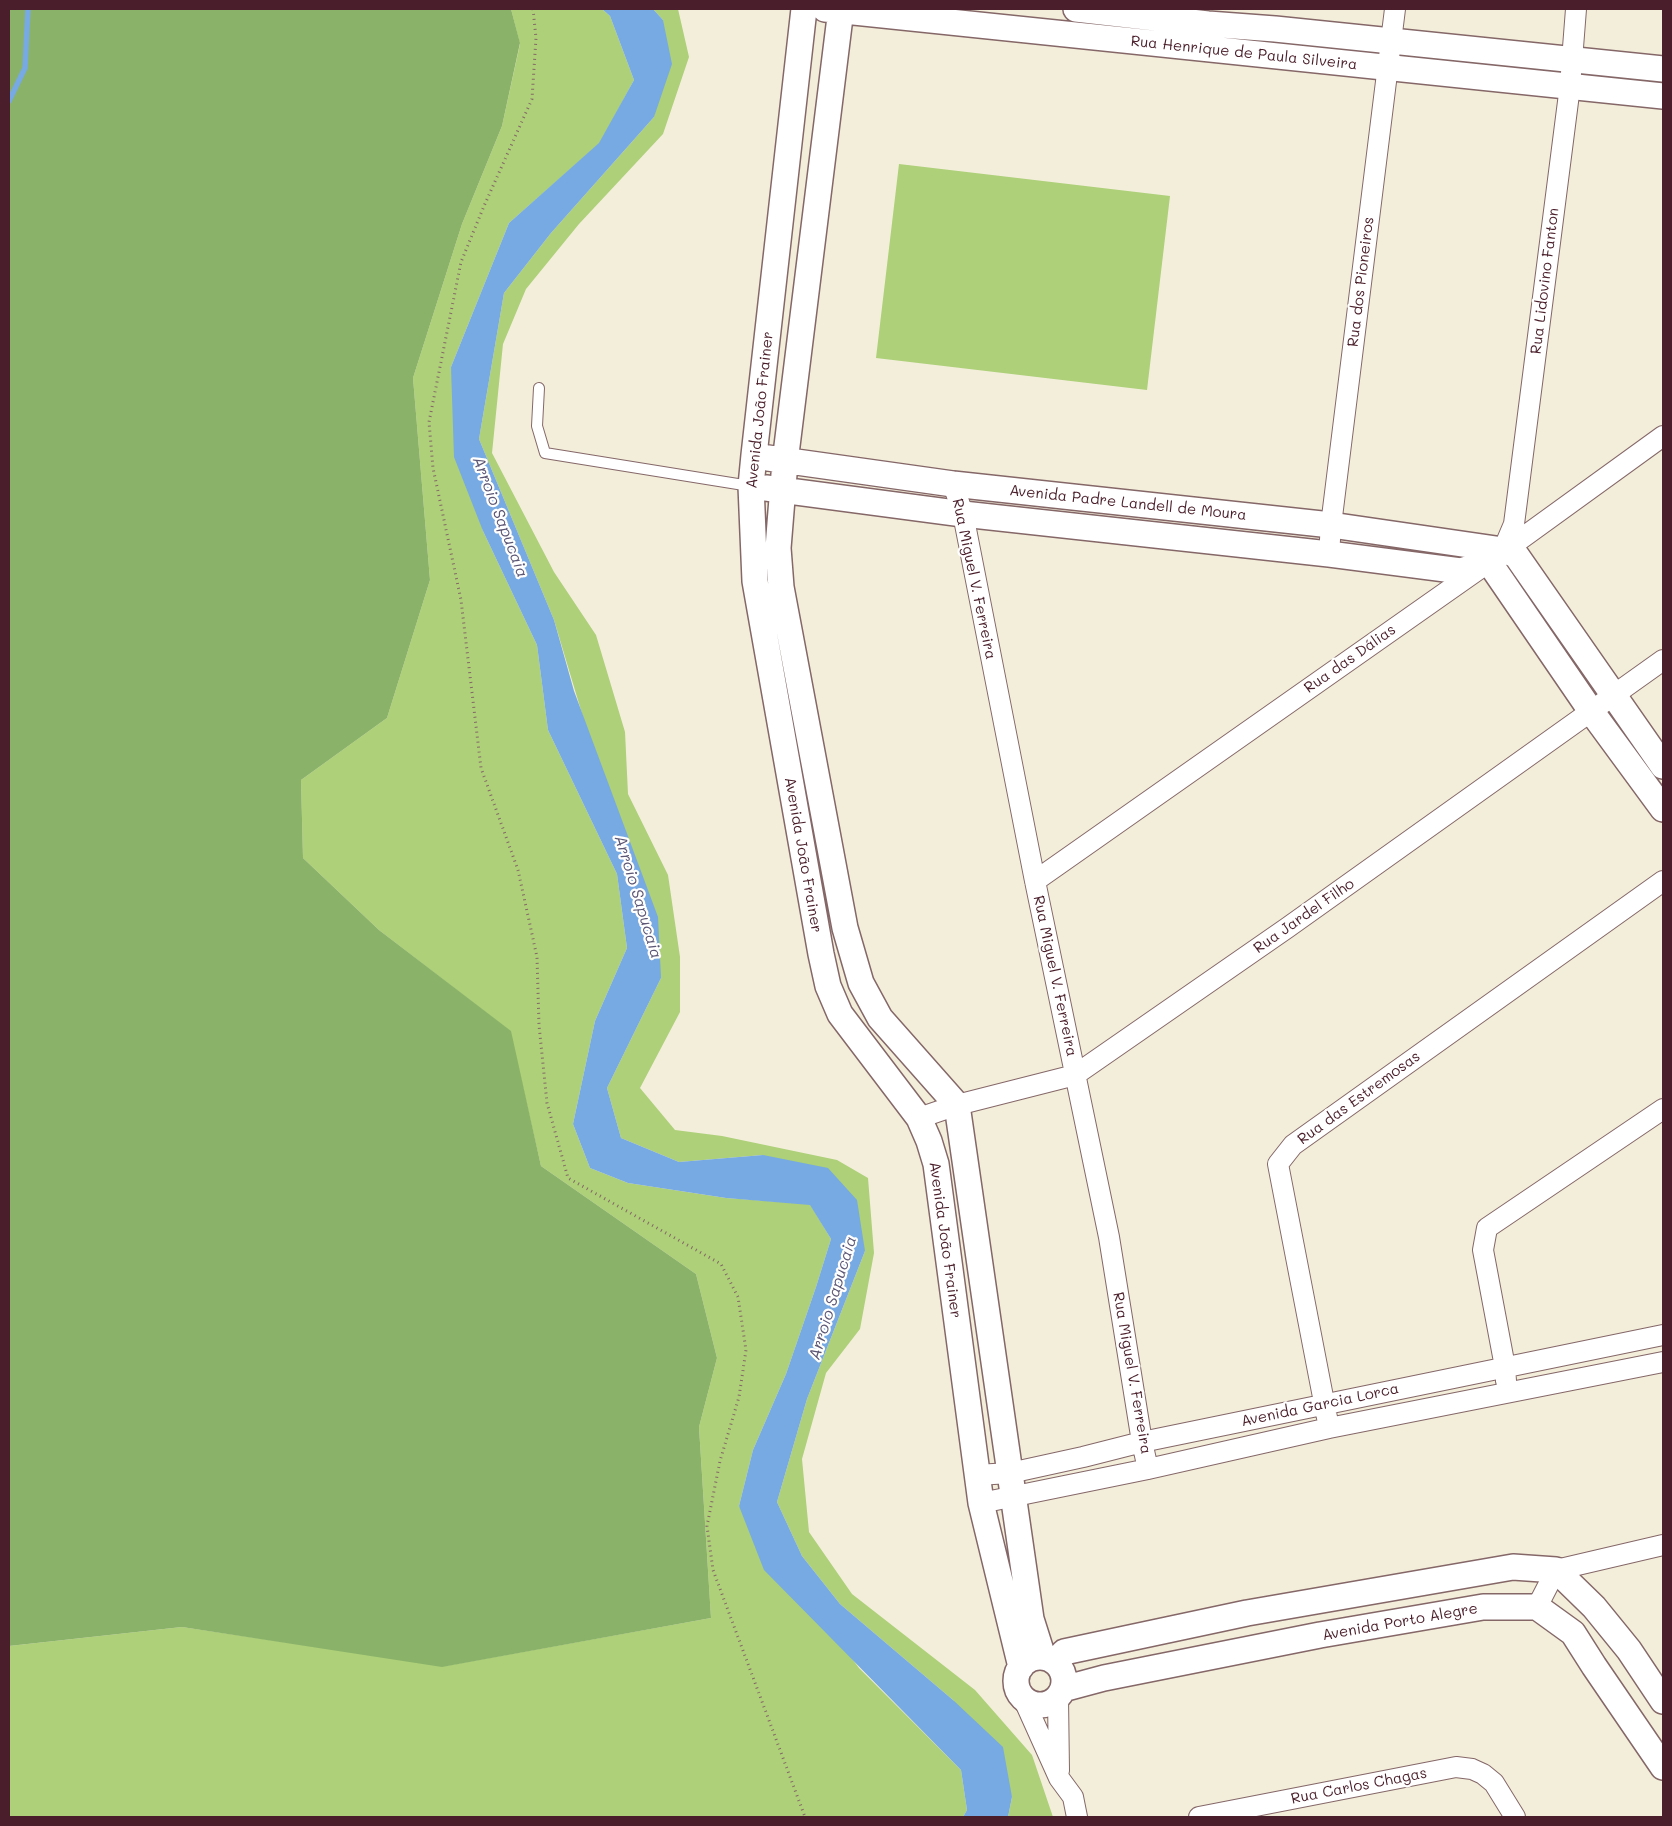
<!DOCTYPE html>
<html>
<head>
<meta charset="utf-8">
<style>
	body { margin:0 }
	#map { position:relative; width:1672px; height:1826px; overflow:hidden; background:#f3eeda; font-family:Mali,sans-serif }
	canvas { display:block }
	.frame { position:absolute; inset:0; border:10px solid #4a1f2b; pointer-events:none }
</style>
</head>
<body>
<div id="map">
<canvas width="1672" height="1826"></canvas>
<div class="frame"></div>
</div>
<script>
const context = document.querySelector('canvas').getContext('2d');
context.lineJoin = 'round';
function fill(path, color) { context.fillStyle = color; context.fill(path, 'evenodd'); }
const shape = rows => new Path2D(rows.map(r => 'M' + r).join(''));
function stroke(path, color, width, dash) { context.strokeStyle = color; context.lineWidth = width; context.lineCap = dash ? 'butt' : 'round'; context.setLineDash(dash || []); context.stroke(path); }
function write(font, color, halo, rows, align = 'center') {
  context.font = font + ' Mali,sans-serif'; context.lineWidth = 4.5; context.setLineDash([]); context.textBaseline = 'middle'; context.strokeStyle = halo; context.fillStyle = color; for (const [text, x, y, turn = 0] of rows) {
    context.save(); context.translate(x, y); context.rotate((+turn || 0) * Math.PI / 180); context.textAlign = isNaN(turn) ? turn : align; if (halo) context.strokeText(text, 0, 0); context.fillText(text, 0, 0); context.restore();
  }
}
fill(shape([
	[511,9,602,9,610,16,634,80,600,143,509,223,451,367,483,531,537,645,548,730,617,874,627,948,595,1021,573,1124,590,1168,628,1183,726,1198,810,1204,831,1239,816,1287,786,1374,753,1450,739,1506,859,1668,961,1770,967,1810,963,1817,9,1817,9,1646,182,1627,445,1666,711,1618,699,1427,717,1358,696,1274,541,1166,510,1031,379,930,303,858,301,780,387,718,430,580,413,378,462,224,502,126,520,44],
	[653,9,678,9,689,57,663,134,579,224,526,289,503,344,492,453,554,572,596,635,625,732,628,794,668,875,680,957,680,1012,640,1088,675,1130,722,1136,837,1160,868,1178,874,1253,860,1329,826,1373,802,1459,809,1532,852,1594,975,1690,1032,1755,1053,1817,1008,1817,1012,1797,953,1700,840,1604,802,1556,777,1502,807,1399,865,1251,763,1155,679,1162,621,1138,607,1088,661,978,554,620,479,439,504,293,551,233,654,117,663,20],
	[899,164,1170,196,1147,390,876,358]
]), '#add079');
fill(shape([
	[9,9,511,9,520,43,502,126,462,224,413,378,430,580,387,718,301,780,303,858,379,930,511,1031,541,1166,696,1274,717,1358,699,1427,711,1618,442,1667,182,1627,9,1646]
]), '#8ab269');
fill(shape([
	[602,9,653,9,663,20,672,64,654,117,551,233,504,293,479,439,554,620,574,691,658,917,661,978,607,1088,621,1138,679,1162,763,1155,828,1168,857,1200,865,1251,807,1399,777,1502,802,1556,840,1604,953,1700,1003,1747,1012,1797,1008,1817,963,1817,967,1810,961,1770,764,1570,739,1506,753,1450,786,1374,816,1287,831,1239,810,1205,726,1198,628,1183,590,1168,573,1124,595,1021,627,948,617,874,548,730,537,645,483,531,454,457,451,367,509,223,599,143,634,80,610,16]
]), '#77a9e3');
stroke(shape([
	[9,101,25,68,28,9]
]), '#77a9e3', 5.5);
const service = shape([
	[539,388,537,426,545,453,750,486]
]);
const minor = shape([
	[953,484,963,514,1035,881,1109,1237,1142,1442,1148,1469],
	[1503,550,1514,524,1570,86,1576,9],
	[1329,554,1331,525,1395,9],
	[1035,881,1489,562,1663,436],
	[919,1118,957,1105,1075,1075,1287,928,1663,660],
	[1506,1381,1505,1367,1483,1250,1487,1228,1663,1109],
	[1329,1428,1278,1164,1293,1145,1663,881],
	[977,1475,1010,1473,1083,1457,1142,1442,1663,1335],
	[981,1503,1148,1469,1329,1428,1663,1362],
	[1537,1607,1556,1570,1663,1545],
	[1023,1698,1059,1778,1073,1797,1077,1817],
	[1058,1698,1059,1771],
	[1199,1817,1456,1767,1472,1769,1483,1774,1494,1783,1515,1817]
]);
const tertiary = shape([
	[804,9,754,455,751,486,755,581,821,954,828,986,840,1014,919,1118,929,1141,936,1164,981,1503,1021,1667],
	[825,9,1663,96],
	[841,9,785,462,778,548,781,587,845,928,861,983,880,1018,957,1105,1031,1619,1043,1657],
	[1076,9,1208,24,1275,29,1663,69],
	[768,458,953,484,1331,525,1503,550,1516,555,1663,766],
	[766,488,963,514,1329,554,1461,571,1489,562,1591,711,1663,809],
	'1016 1681a24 24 0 1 1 48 0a24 24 0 1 1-48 0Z',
	[1055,1662,1064,1652,1247,1613,1513,1567,1556,1570,1594,1607,1629,1650,1663,1701],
	[1063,1689,1104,1678,1320,1635,1483,1607,1537,1607,1573,1633,1594,1666,1663,1767]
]);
stroke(service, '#856768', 12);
stroke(minor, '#856768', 22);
stroke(tertiary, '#856768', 28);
stroke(shape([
	[533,9,536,38,532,99,484,206,461,262,429,422,433,468,461,600,481,768,518,870,537,957,539,1025,547,1103,568,1178,721,1264,738,1297,746,1350,739,1397,720,1461,707,1526,713,1570,805,1817]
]), '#856768', 3, [1, 4]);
stroke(service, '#fff', 10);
stroke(minor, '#fff', 20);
stroke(tertiary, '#fff', 25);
write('15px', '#4a1f2b', '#fff', [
	["Rua Henrique de Paula Silveira",1244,53,6],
	["Rua Lidovino Fanton",1545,281,-83],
	["Rua dos Pioneiros",1361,282,-83],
	["Avenida João Frainer",760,410,-84],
	["Avenida Padre Landell de Moura",1128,503,6],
	["Rua Miguel V. Ferreira",974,579,78],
	["Rua das Dálias",1350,659,-35],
	["Avenida João Frainer",803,855,80],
	["Rua Jardel Filho",1304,916,-35],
	["Rua Miguel V. Ferreira",1055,976,78],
	["Rua das Estremosas",1359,1098,-36],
	["Avenida João Frainer",945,1240,82],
	["Rua Miguel V. Ferreira",1132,1373,80],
	["Avenida Garcia Lorca",1320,1405,-12],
	["Avenida Porto Alegre",1400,1622,-10],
	["Rua Carlos Chagas",1359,1786,-11]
]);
write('italic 16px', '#5c5675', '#fff', [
	["Arroio Sapucaia",500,517,69],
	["Arroio Sapucaia",638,897,73],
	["Arroio Sapucaia",833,1298,-73]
]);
</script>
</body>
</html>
